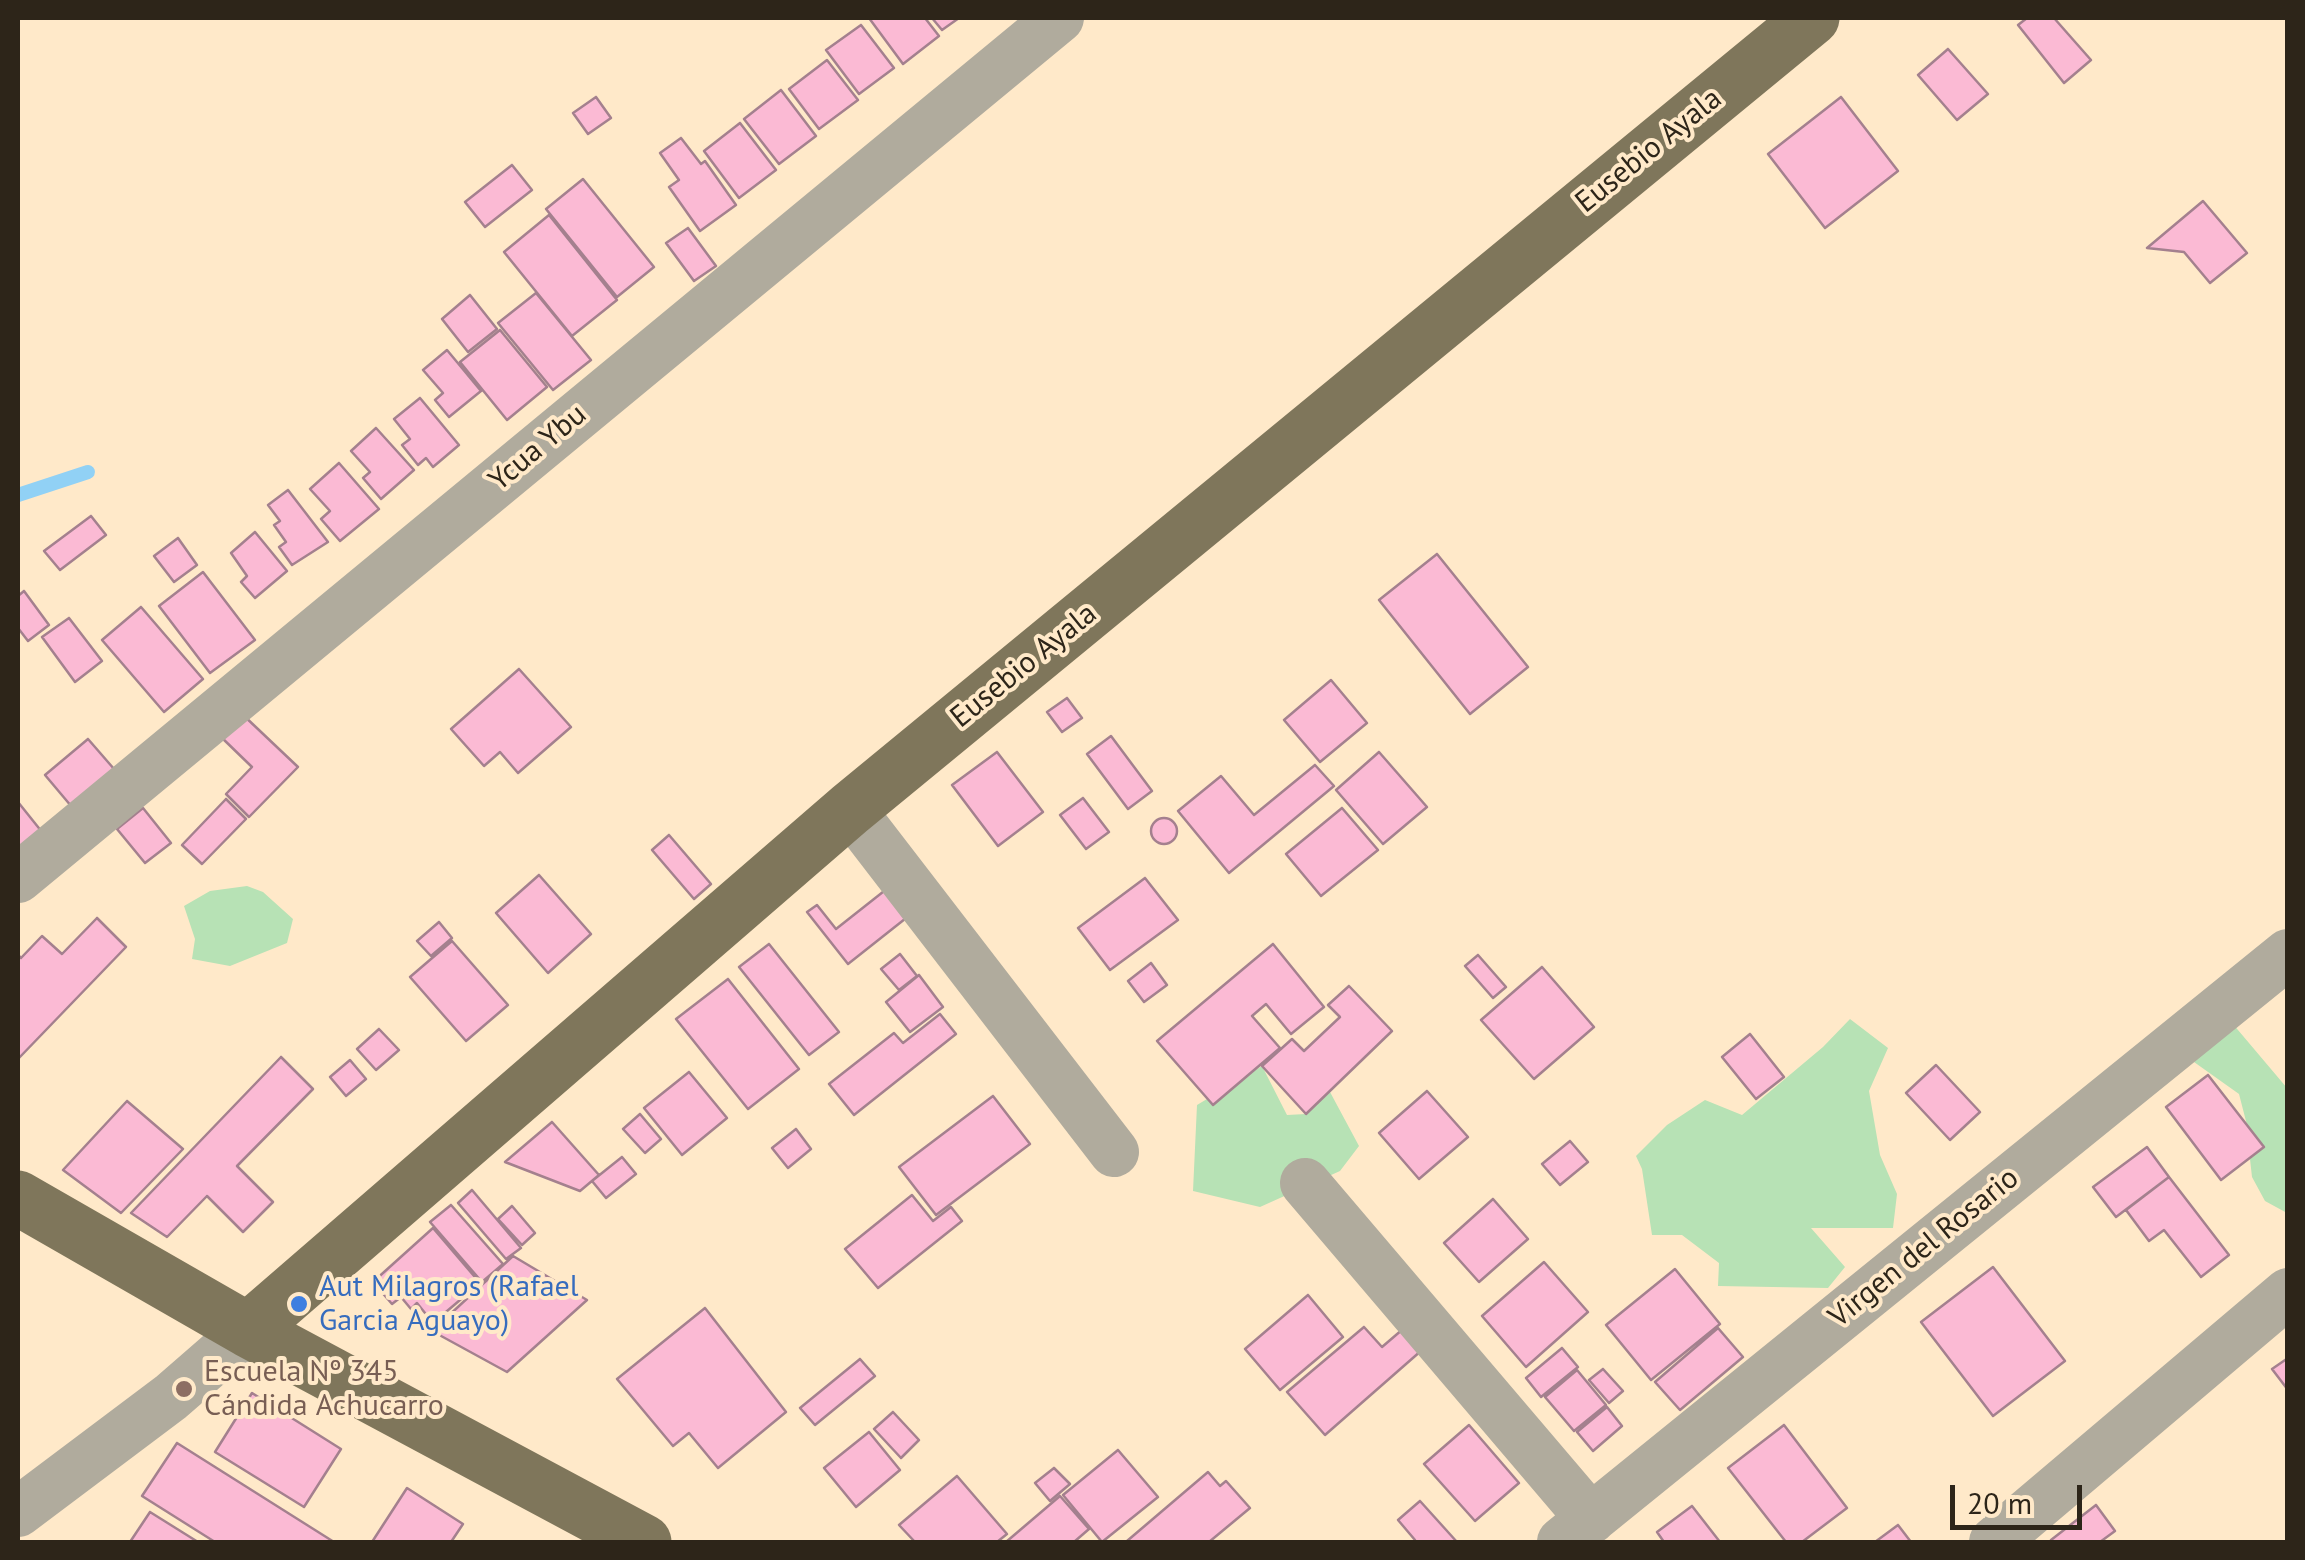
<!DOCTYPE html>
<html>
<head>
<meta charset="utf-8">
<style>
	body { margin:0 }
	#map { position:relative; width:2305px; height:1560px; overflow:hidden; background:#ffe9c9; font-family:"PT Sans",sans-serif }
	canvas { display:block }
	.frame { position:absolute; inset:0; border:20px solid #2d2519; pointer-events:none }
	.scale { position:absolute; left:1950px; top:1485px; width:132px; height:45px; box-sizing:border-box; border:5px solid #2d2519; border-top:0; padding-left:12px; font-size:30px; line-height:35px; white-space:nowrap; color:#2d2519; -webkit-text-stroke:8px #ffe9c9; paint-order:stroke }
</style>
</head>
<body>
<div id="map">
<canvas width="2305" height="1560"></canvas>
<div class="frame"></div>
<div class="scale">20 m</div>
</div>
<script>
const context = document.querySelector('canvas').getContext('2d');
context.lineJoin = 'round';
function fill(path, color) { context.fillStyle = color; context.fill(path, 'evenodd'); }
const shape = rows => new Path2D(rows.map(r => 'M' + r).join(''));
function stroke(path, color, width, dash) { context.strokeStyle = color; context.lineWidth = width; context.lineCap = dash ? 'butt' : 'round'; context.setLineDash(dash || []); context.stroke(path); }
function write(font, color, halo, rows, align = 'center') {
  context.font = font + ' "PT Sans",sans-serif'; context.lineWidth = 8; context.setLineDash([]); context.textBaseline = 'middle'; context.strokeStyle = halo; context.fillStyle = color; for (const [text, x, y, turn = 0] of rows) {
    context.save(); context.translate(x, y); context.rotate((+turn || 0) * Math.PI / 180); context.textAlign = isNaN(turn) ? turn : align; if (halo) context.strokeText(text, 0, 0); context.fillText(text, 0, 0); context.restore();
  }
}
fill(shape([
	[247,886,263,892,293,919,287,943,230,966,192,959,195,939,184,906,210,891],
	[2227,1017,2287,1088,2287,1213,2265,1201,2252,1177,2250,1159,2264,1147,2247,1125,2239,1094,2194,1062],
	[1850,1019,1888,1048,1869,1091,1880,1155,1897,1194,1893,1228,1811,1228,1845,1267,1828,1288,1718,1286,1719,1263,1682,1235,1652,1235,1642,1169,1636,1156,1667,1125,1705,1100,1742,1115,1823,1047],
	[1262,1066,1287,1115,1306,1114,1330,1092,1359,1146,1340,1171,1260,1207,1193,1191,1197,1105]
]), '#b7e2b5');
stroke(shape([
	[18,495,88,472]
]), '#91d1f5', 14);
const building = shape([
	[869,18,925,18,939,36,903,64,869,18],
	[932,18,959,18,942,30,932,18],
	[2027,18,2054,18,2091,60,2064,83,2018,25,2027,18],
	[861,25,894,68,859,94,826,50,861,25],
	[1948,49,1988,94,1957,120,1918,75,1948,49],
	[827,60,858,100,819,129,789,89,827,60],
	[781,90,816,136,779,164,744,119,781,90],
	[596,97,611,118,588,134,573,113,596,97],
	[1841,97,1898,171,1825,228,1768,154,1841,97],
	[740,123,776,170,739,198,704,151,740,123],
	[681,138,701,164,705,161,736,205,700,231,669,187,679,180,660,153,681,138],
	[512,165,532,190,485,227,465,202,512,165],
	[583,179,654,267,617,297,546,209,583,179],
	[2203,201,2247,253,2210,283,2184,252,2147,248,2203,201],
	[549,215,617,300,572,336,504,252,549,215],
	[688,228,716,266,694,281,666,243,688,228],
	[536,293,591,360,553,390,498,323,536,293],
	[470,295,497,329,468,352,442,319,470,295],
	[500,330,547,387,507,420,460,362,500,330],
	[447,350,481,391,449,417,435,400,443,393,423,370,447,350],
	[420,398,459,445,433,467,426,458,418,465,402,445,410,439,394,419,420,398],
	[376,428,414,470,381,499,363,478,370,472,351,451,376,428],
	[339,463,379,509,340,541,321,519,330,511,310,489,339,463],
	[288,490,328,542,292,565,279,547,286,542,274,525,280,521,268,505,288,490],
	[91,516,106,535,60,570,44,551,91,516],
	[255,532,287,571,255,598,241,582,247,576,231,553,255,532],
	[178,538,197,565,174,582,154,556,178,538],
	[1437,554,1528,667,1470,714,1379,600,1437,554],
	[203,572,255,640,210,673,159,606,203,572],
	[24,591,49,625,28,641,18,628,18,596,24,591],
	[141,607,203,679,164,712,102,640,141,607],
	[69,618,102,661,75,682,42,637,69,618],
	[519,669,571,727,518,773,500,752,484,766,451,729,519,669],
	[1331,680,1367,723,1320,762,1284,720,1331,680],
	[1067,698,1082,718,1062,732,1047,712,1067,698],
	[241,713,298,767,249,817,226,794,252,767,220,736,241,713],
	[1111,736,1152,791,1128,809,1087,754,1111,736],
	[88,739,121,777,77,813,45,775,88,739],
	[997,752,1043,812,998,846,952,785,997,752],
	[1379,752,1427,807,1383,844,1336,790,1379,752],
	[1315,765,1334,786,1229,873,1178,811,1221,776,1254,815,1315,765],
	[1083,798,1109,832,1086,849,1060,815,1083,798],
	[226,799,246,819,202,864,182,845,226,799],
	[18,802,46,837,18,860,18,802],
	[143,808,171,843,145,863,117,829,143,808],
	[1342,808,1378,850,1321,896,1286,854,1342,808],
	'1151 831a13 13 0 1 1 26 0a13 13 0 1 1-26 0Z',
	[669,835,711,884,694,899,652,850,669,835],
	[539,875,591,934,548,973,496,913,539,875],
	[1145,878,1178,920,1110,970,1078,928,1145,878],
	[893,884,915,911,848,964,807,912,817,905,836,929,893,884],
	[97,918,126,947,18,1059,18,955,21,958,42,936,62,954,97,918],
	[439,922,452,938,431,956,417,941,439,922],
	[452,941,508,1005,466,1041,410,977,452,941],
	[769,944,839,1032,809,1055,739,967,769,944],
	[1273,944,1324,1007,1291,1034,1266,1004,1252,1016,1280,1048,1213,1105,1157,1041,1273,944],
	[900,954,917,976,899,990,881,969,900,954],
	[1478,955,1506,987,1493,998,1465,966,1478,955],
	[1151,963,1167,985,1144,1002,1128,981,1151,963],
	[1542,967,1594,1027,1534,1079,1481,1020,1542,967],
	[919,975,943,1007,910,1032,886,1002,919,975],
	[728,979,799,1069,748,1109,676,1019,728,979],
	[1349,986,1392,1031,1306,1114,1262,1066,1292,1039,1304,1051,1340,1017,1328,1005,1349,986],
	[940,1014,956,1034,854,1115,829,1084,894,1033,903,1043,940,1014],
	[379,1029,399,1050,376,1070,357,1049,379,1029],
	[1750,1034,1784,1077,1756,1099,1722,1057,1750,1034],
	[281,1057,313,1089,237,1166,273,1202,243,1232,207,1196,167,1237,131,1213,281,1057],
	[350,1060,366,1079,346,1096,330,1077,350,1060],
	[1936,1065,1980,1112,1950,1140,1906,1093,1936,1065],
	[689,1072,727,1118,682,1155,644,1108,689,1072],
	[2208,1075,2264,1147,2221,1180,2166,1107,2208,1075],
	[1427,1091,1468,1137,1419,1179,1379,1133,1427,1091],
	[993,1096,1030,1144,936,1215,899,1167,993,1096],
	[127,1101,183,1149,121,1213,63,1170,127,1101],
	[640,1114,661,1139,645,1153,623,1129,640,1114],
	[552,1122,599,1175,580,1191,505,1162,552,1122],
	[796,1129,811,1149,788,1168,772,1148,796,1129],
	[1570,1141,1588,1162,1560,1185,1542,1164,1570,1141],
	[2147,1147,2169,1177,2116,1217,2093,1187,2147,1147],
	[622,1157,636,1174,606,1198,592,1181,622,1157],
	[2169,1177,2229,1255,2201,1277,2164,1230,2149,1241,2126,1210,2169,1177],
	[472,1190,521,1248,506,1259,458,1203,472,1190],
	[912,1195,933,1221,951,1207,962,1221,878,1288,845,1249,912,1195],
	[1493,1199,1528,1239,1479,1282,1444,1243,1493,1199],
	[451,1205,503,1264,482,1282,430,1222,451,1205],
	[512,1206,535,1233,522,1245,498,1219,512,1206],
	[433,1228,480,1283,433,1323,417,1303,411,1309,401,1297,392,1304,373,1282,433,1228],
	[513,1256,587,1300,507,1372,432,1331,513,1256],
	[1544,1262,1588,1312,1526,1367,1482,1316,1544,1262],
	[1993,1267,2065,1361,1993,1416,1921,1322,1993,1267],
	[1675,1269,1720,1324,1651,1380,1606,1325,1675,1269],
	[1308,1295,1343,1337,1280,1390,1245,1349,1308,1295],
	[705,1308,786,1412,718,1468,689,1433,673,1446,617,1379,705,1308],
	[1364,1327,1382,1347,1403,1329,1422,1350,1325,1435,1287,1392,1364,1327],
	[1718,1328,1743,1357,1680,1410,1655,1382,1718,1328],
	[1562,1348,1578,1367,1541,1397,1526,1378,1562,1348],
	[2288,1358,2288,1390,2272,1369,2288,1358],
	[860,1359,875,1376,815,1425,800,1408,860,1359],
	[1603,1369,1623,1391,1609,1403,1589,1380,1603,1369],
	[1577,1370,1606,1405,1574,1431,1545,1397,1577,1370],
	[252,1393,341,1449,304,1507,215,1452,252,1393],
	[1607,1407,1622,1426,1593,1451,1577,1432,1607,1407],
	[893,1412,919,1440,901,1458,874,1429,893,1412],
	[1469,1425,1519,1483,1475,1521,1424,1464,1469,1425],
	[1784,1425,1847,1508,1802,1542,1786,1542,1728,1468,1784,1425],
	[869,1432,900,1470,856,1507,824,1468,869,1432],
	[177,1443,334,1542,215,1542,142,1496,177,1443],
	[1118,1450,1158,1497,1102,1542,1063,1495,1118,1450],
	[1054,1468,1070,1484,1050,1501,1035,1483,1054,1468],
	[1208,1472,1220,1486,1226,1481,1250,1508,1209,1542,1127,1541,1208,1472],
	[957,1476,1007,1534,997,1542,915,1542,899,1525,957,1476],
	[407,1488,463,1524,451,1542,372,1542,407,1488],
	[1060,1496,1089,1529,1074,1542,1006,1542,1060,1496],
	[1420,1501,1457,1542,1413,1542,1415,1540,1398,1520,1420,1501],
	[2096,1505,2115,1531,2100,1542,2053,1542,2051,1540,2096,1505],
	[1692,1506,1720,1542,1664,1542,1657,1532,1692,1506],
	[150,1512,198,1542,130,1542,150,1512],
	[1898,1525,1911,1542,1875,1542,1898,1525]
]);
fill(building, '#fbbad4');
stroke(building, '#a4808e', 2.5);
stroke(shape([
	[850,809,1114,1152],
	[18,878,1059,18],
	[1305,1183,1591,1519],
	[18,1512,171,1397,248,1330],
	[1562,1542,2288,954],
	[1994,1542,2288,1293]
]), '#b0ab9d', 50);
stroke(shape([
	[18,1198,248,1330,644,1542],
	[248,1330,850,809,1812,18]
]), '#7f765b', 55);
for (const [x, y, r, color] of [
	[299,1304,10,"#3f7fe0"],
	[184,1389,10,"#8d6e63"]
]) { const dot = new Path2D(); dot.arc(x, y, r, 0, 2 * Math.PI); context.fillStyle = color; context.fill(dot); stroke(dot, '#ffe9c9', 4); }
write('30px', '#2d2519', '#ffe9c9', [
	["Eusebio Ayala",1649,151,-39],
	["Ycua Ybu",538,448,-40],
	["Eusebio Ayala",1024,666,-39],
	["Virgen del Rosario",1924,1248,-39]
]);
write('30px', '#366cbe', '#ffe9c9', [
	["Aut Milagros (Rafael",319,1287],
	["Garcia Aguayo)",319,1321]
], 'left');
write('30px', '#785e54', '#ffe9c9', [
	["Escuela Nº 345",204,1372],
	["Cándida Achucarro",204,1406]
], 'left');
</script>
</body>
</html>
